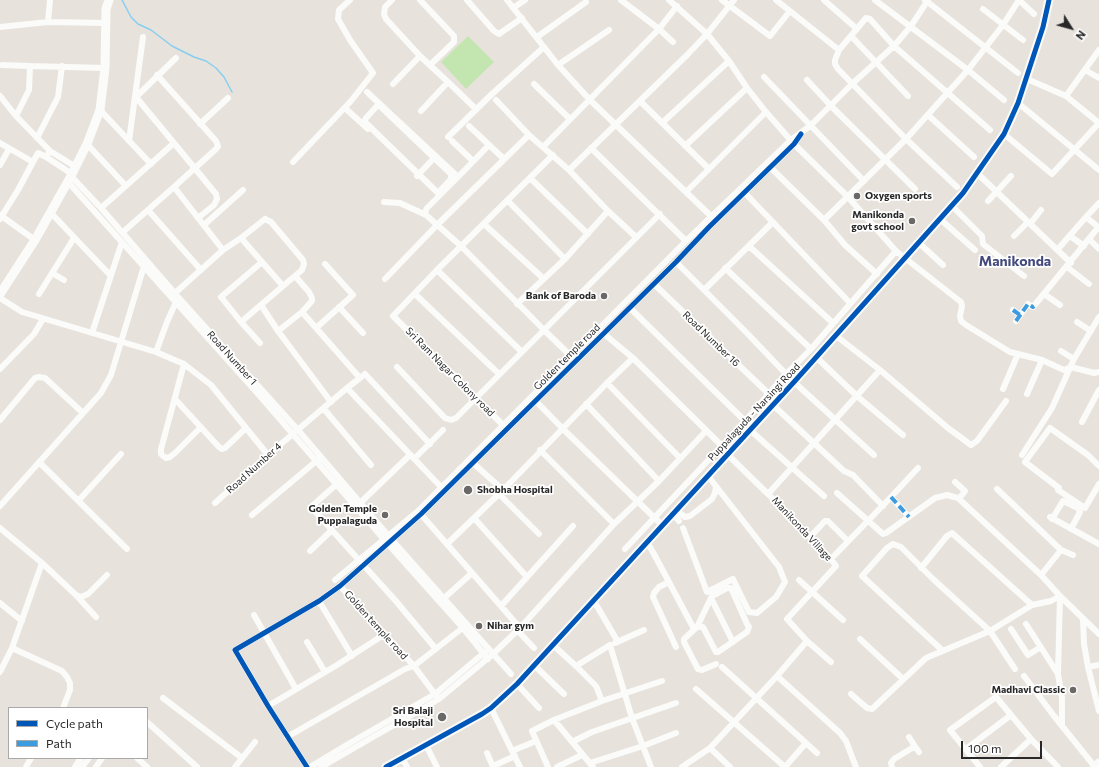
<!DOCTYPE html>
<html>
<head>
<meta charset="utf-8">
<style>
	body { margin:0 }
	#map { position:relative; width:1099px; height:767px; overflow:hidden; background:#e7e3dc; font-family:Commissioner,sans-serif }
	canvas { display:block }
	.legend { position:absolute; left:8px; top:707px; width:140px; height:52px; box-sizing:border-box; background:#fff; border:1px solid #a9a9a9; margin:0; padding:5px 7px; list-style:none; font-size:12px; color:#282828 }
	.legend li { display:flex; align-items:center; gap:8px; height:20px }
	.legend b { width:20px; border:1px solid #a9a9a9 }
	.north { position:absolute; left:1051px; top:8px; width:40px; height:40px; -webkit-text-stroke:3px #fff; paint-order:stroke; rotate:127deg; font-size:11px; font-weight:700; line-height:16px; text-align:center; color:#282828 }
	.north::after { content:''; display:block; margin:auto; width:14px; height:18px; background:#282828; clip-path:polygon(50% 0,100% 100%,50% 72%,0 100%) }
	.scale { position:absolute; left:961px; top:741px; width:81px; height:18px; box-sizing:border-box; border:2px solid #282828; border-top:0; padding-left:5px; font-size:12px; line-height:14px; white-space:nowrap; color:#282828; -webkit-text-stroke:3px #fff; paint-order:stroke }
</style>
</head>
<body>
<div id="map">
<canvas width="1099" height="767"></canvas>
<ul class="legend">
<li><b style="height:5px;background:#0057b8"></b>Cycle path</li>
<li><b style="height:5px;background:#3d9ce0"></b>Path</li>
</ul>
<div class="north">N</div>
<div class="scale">100 m</div>
</div>
<script>
const context = document.querySelector('canvas').getContext('2d');
context.lineJoin = 'round';
function fill(path, color) { context.fillStyle = color; context.fill(path, 'evenodd'); }
const shape = rows => new Path2D(rows.map(r => 'M' + r).join(''));
function stroke(path, color, width, dash) { context.strokeStyle = color; context.lineWidth = width; context.lineCap = dash ? 'butt' : 'round'; context.setLineDash(dash || []); context.stroke(path); }
function write(font, color, halo, rows, align = 'center') {
  context.font = font + ' Commissioner,sans-serif'; context.lineWidth = 3.5; context.setLineDash([]); context.textBaseline = 'middle'; context.strokeStyle = halo; context.fillStyle = color; for (const [text, x, y, turn = 0] of rows) {
    context.save(); context.translate(x, y); context.rotate((+turn || 0) * Math.PI / 180); context.textAlign = isNaN(turn) ? turn : align; if (halo) context.strokeText(text, 0, 0); context.fillText(text, 0, 0); context.restore();
  }
}
fill(shape([
	[468,36,494,62,466,89,441,62]
]), '#c3e6b1');
stroke(shape([
	[122,0,131,17,138,24,151,30,172,46,194,57,206,61,216,68,224,77,232,92]
]), '#87cef1', 1.5);
stroke(shape([
	[392,0,385,7,384,14,386,19,420,56,448,82,476,109],
	[420,0,454,36,454,42,430,65],
	[467,0,494,31,499,34,522,18],
	[507,0,558,65,590,100,713,218],
	[621,0,659,29,673,42],
	[669,0,707,34,729,61,747,88,766,112,794,144,848,197,896,251,961,302,962,306,960,316,961,321,966,325,1010,352,1042,360,1064,370,1071,367,1094,373,1099,372],
	[722,0,770,36,790,11],
	[776,0,839,50],
	[824,0,857,29],
	[875,0,968,70,1004,100],
	[925,0,1018,73],
	[513,8,525,0],
	[983,9,1023,40],
	[48,22,50,0],
	[0,27,48,22,106,23],
	[851,36,908,96],
	[537,37,586,2],
	[176,58,136,97,216,194,217,199,214,205,198,218],
	[2,65,30,66],
	[558,65,609,30],
	[1085,70,1099,78],
	[764,77,864,181],
	[1027,79,1066,96,1099,123],
	[807,80,831,106,915,189],
	[393,84,420,56],
	[534,84,570,119],
	[367,92,458,177,427,208,425,212,426,215,461,246,544,330,573,358],
	[0,96,16,116],
	[1066,96,1099,50],
	[496,100,529,135,569,170,608,211,636,237],
	[640,101,709,169],
	[1018,103,1099,170],
	[377,106,380,106,451,174,451,179,438,193,366,123,365,120,366,118,377,106],
	[345,108,368,129],
	[100,110,151,164],
	[421,111,448,82],
	[928,115,974,157],
	[662,123,729,61],
	[200,124,228,98],
	[469,126,504,159],
	[1004,134,1052,174,1099,123],
	[448,137,492,94,544,47],
	[37,138,58,97,62,66],
	[129,141,143,37],
	[452,141,473,161],
	[0,143,33,162,38,153,46,157,50,151],
	[87,144,126,186],
	[685,146,747,88],
	[543,147,659,29,677,6],
	[591,148,686,241],
	[46,157,72,174],
	[293,162,351,101,373,73,350,40,338,19,339,10,350,0],
	[0,165,9,149],
	[76,167,50,151,16,116,29,90,30,66,105,68],
	[770,167,824,220,845,245,877,274],
	[569,170,687,55,707,34,734,0],
	[977,173,1071,263],
	[71,176,101,208,178,297,298,430,392,540,511,674],
	[417,176,434,158],
	[458,177,489,145],
	[530,178,588,234],
	[68,182,259,395,388,544,463,628,488,659],
	[174,187,223,250,241,238],
	[957,187,906,139,838,69,835,64,835,60,839,50,866,18,870,19,894,46,990,130],
	[686,192,766,112],
	[745,193,850,303],
	[508,201,565,259],
	[988,201,1011,176],
	[384,202,400,203,426,215],
	[952,206,982,236,983,244,1024,276],
	[101,208,174,143],
	[148,210,201,270],
	[51,213,110,275],
	[0,215,35,240],
	[0,219,18,190,33,162],
	[265,219,271,222,303,260,304,264,302,270,283,286,241,238,265,219],
	[940,219,975,250],
	[824,220,906,139,968,70,1003,25,1019,0,1034,14],
	[484,224,544,279],
	[1030,224,1041,210],
	[204,225,243,190],
	[123,232,174,187,216,149,218,146,216,141,157,75],
	[1014,236,1028,222],
	[1070,236,1084,246],
	[1089,239,1099,249],
	[919,243,943,265],
	[749,246,833,323],
	[1058,249,1086,217],
	[676,262,744,330,786,374],
	[1067,267,1089,284],
	[725,268,811,349],
	[437,270,522,352],
	[52,273,64,280],
	[385,279,437,225,529,135],
	[654,284,769,394],
	[704,290,773,222],
	[175,293,223,250],
	[39,294,74,238],
	[415,294,499,374],
	[1044,294,1060,305],
	[0,298,22,312,156,352,184,364,211,385,268,455],
	[517,304,565,259,608,211],
	[261,305,278,331,302,312,312,301,312,298,309,292,295,276],
	[339,307,363,333],
	[1013,310,1020,315],
	[302,312,360,378,347,388],
	[1016,321,1028,304,1033,307,1097,229,1097,226,1086,217,1099,203],
	[241,322,283,286],
	[1077,322,1091,331],
	[316,328,353,295,325,264],
	[278,331,331,402],
	[92,333,122,242],
	[603,333,633,358,722,446],
	[835,335,880,370,948,428,971,445,977,441,1006,401],
	[260,343,241,322,221,297,262,262],
	[1061,351,1074,359],
	[156,352,167,322,176,302],
	[816,357,857,396,903,435],
	[184,364,161,449,161,454,163,456,166,458,170,457,175,453,201,427],
	[397,367,445,418,451,420,456,418,660,214],
	[0,369,34,334,43,319],
	[360,378,365,374,430,444],
	[794,382,874,455],
	[607,383,680,458],
	[1003,389,1018,354],
	[1027,394,1042,360],
	[533,398,562,428,663,526],
	[175,399,219,447,222,449,225,448,246,428],
	[586,404,659,481],
	[773,405,844,471,853,475,883,506],
	[324,409,371,465],
	[0,420,35,378,39,377,45,378,83,413],
	[745,421,786,374,811,349,896,251],
	[1082,422,1099,390],
	[505,427,393,316,437,270,553,155],
	[750,430,824,496],
	[540,450,614,524],
	[727,454,768,494,831,559,836,566,787,619,807,641,831,662],
	[1022,455,1052,408,1074,359,1099,317],
	[414,459,443,430],
	[39,462,127,549],
	[473,463,503,490],
	[1099,466,1088,455,1050,428,1025,462,1059,488,1058,490,1085,508,1099,484],
	[339,482,311,507,395,600,436,649],
	[955,482,965,491,959,499],
	[997,489,1061,550,1073,555],
	[837,493,883,534,886,533,935,498,947,495,958,498,1041,575,1060,596,1099,634],
	[499,494,539,534],
	[768,494,880,370],
	[891,497,909,517],
	[79,500,121,454],
	[215,503,268,455,347,388,441,487],
	[360,503,410,455],
	[0,506,101,393,111,375,144,266],
	[677,511,685,517,690,516,712,499,715,493,716,487],
	[419,512,520,628],
	[673,514,679,521],
	[252,515,320,458],
	[1050,517,1099,544],
	[474,518,527,577],
	[1052,519,1063,501,1078,508,1080,512,1071,529],
	[0,528,42,563,76,595,81,597,88,594,107,575],
	[683,528,707,592,733,579,749,612,757,613,776,597,785,582,779,567,708,476],
	[810,537,825,521,828,521,848,541],
	[647,542,654,554,694,629],
	[447,544,503,490,607,383,633,358],
	[625,549,745,421,630,308],
	[310,551,332,530],
	[831,559,891,497,918,468],
	[921,568,947,536,952,533,1032,605],
	[1041,575,1061,550],
	[335,580,418,511,686,241,791,140,810,126,853,83,894,46,911,26,928,0],
	[799,580,843,620],
	[669,582,659,587,654,593,653,597,676,647],
	[340,586,414,666,437,697],
	[76,595,96,617],
	[711,598,733,642],
	[442,600,472,573],
	[319,601,352,656],
	[594,601,618,642],
	[0,603,22,621],
	[501,606,573,526],
	[254,615,296,689],
	[1083,619,1084,644,1088,667,1099,665],
	[1026,624,1058,674],
	[697,627,703,627,704,629,716,652,718,652,747,632,749,627,747,624,731,588,727,588,712,596,697,627,684,639,684,642,698,669,702,670,716,664],
	[1011,629,1028,655,1041,647],
	[518,631,534,648],
	[860,639,903,679],
	[307,642,325,672],
	[615,643,644,630],
	[553,645,576,666],
	[12,648,62,671,67,677,70,683,70,690,63,708],
	[943,651,862,576,887,548,893,544,901,547,933,579,990,631,1015,669],
	[535,666,564,694],
	[722,667,817,753],
	[1088,667,1099,711],
	[0,672,12,648,42,563],
	[777,676,840,733,846,741,856,767],
	[1024,676,1054,716,1095,767],
	[517,684,539,708],
	[696,689,785,767],
	[851,694,867,708,872,709,926,658,990,631,1032,605,1051,601,1060,596,1058,674,1062,698,1062,725],
	[163,698,242,758],
	[602,701,596,686,576,666,610,645,632,718,651,767],
	[268,706,337,665,385,634],
	[491,708,520,767],
	[554,720,593,767],
	[147,722,197,767],
	[287,737,405,669,414,666,465,626],
	[909,737,916,748],
	[572,742,592,732,676,703],
	[426,745,437,767],
	[966,749,1011,715],
	[512,751,536,741],
	[487,753,493,767],
	[137,758,147,767],
	[402,758,407,767],
	[590,763,643,746,676,733],
	[493,766,515,756],
	[26,767,31,758],
	[75,767,81,758],
	[82,767,89,758],
	[96,767,102,758],
	[235,767,255,742],
	[307,767,268,706,235,650,319,601,340,586,421,514,676,262,709,227,794,144,801,134],
	[310,767,350,743,435,694,485,652],
	[321,767,439,699,493,654,520,628,614,524,659,481,706,431],
	[548,767,532,731,554,720,602,701,662,681],
	[557,767,582,755],
	[682,767,710,748],
	[730,767,710,748,777,676,807,641],
	[785,767,806,743],
	[892,767,891,763,894,759,912,748,916,748,919,752],
	[980,767,950,730,996,697,1031,739,1058,767],
	[1001,767,1031,739]
]), '#fbfbfa', 6);
stroke(shape([
	[0,294,35,240,71,176,87,144,100,110,105,68,106,9,109,0],
	[386,767,482,714,491,708,517,684,794,382,963,193,1004,134,1018,103,1043,27,1049,0],
	[1095,767,1099,763]
]), '#fbfbfa', 9);
stroke(shape([
	[1013,310,1020,315],
	[1016,321,1028,304,1033,307,1034,306],
	[891,497,909,517]
]), '#3d9ce0', 4, [8, 4]);
stroke(shape([
	[307,767,268,706,235,650,319,601,340,586,421,514,676,262,709,227,794,144,801,134],
	[386,767,482,714,491,708,517,684,794,382,963,193,1004,134,1018,103,1043,27,1049,0]
]), '#0057b8', 5);
for (const [x, y, r, color] of [
	[857,196,4,"#6b6967"],
	[912,221,4,"#6b6967"],
	[604,296,4,"#6b6967"],
	[468,490,5,"#6b6967"],
	[385,515,4,"#6b6967"],
	[479,626,4,"#6b6967"],
	[1073,690,4,"#6b6967"],
	[442,717,5,"#6b6967"]
]) { const dot = new Path2D(); dot.arc(x, y, r, 0, 2 * Math.PI); context.fillStyle = color; context.fill(dot); stroke(dot, '#fff', 1.5); }
write('bold 10px', '#282828', '#fff', [
	["Oxygen sports",865,196,"left"],
	["Manikonda",904,215],
	["govt school",904,227],
	["Bank of Baroda",596,296],
	["Shobha Hospital",477,490,"left"],
	["Golden Temple",377,509],
	["Puppalaguda",377,521],
	["Nihar gym",487,626,"left"],
	["Madhavi Classic",1065,690],
	["Sri Balaji",433,711],
	["Hospital",433,723]
], 'right');
write('10px', '#282828', '#fff', [
	["Road Number 16",711,339,44],
	["Golden temple road",567,357,-45],
	["Road Number 1",232,358,48],
	["Sri Ram Nagar Colony road",450,372,45],
	["Puppalaguda - Narsingi Road",754,412,-47],
	["Road Number 4",254,468,-42],
	["Manikonda Village",802,529,47],
	["Golden temple road",376,625,48]
]);
write('bold 14px', '#444a7c', '#fff', [
	["Manikonda",1015,261]
]);
</script>
</body>
</html>
